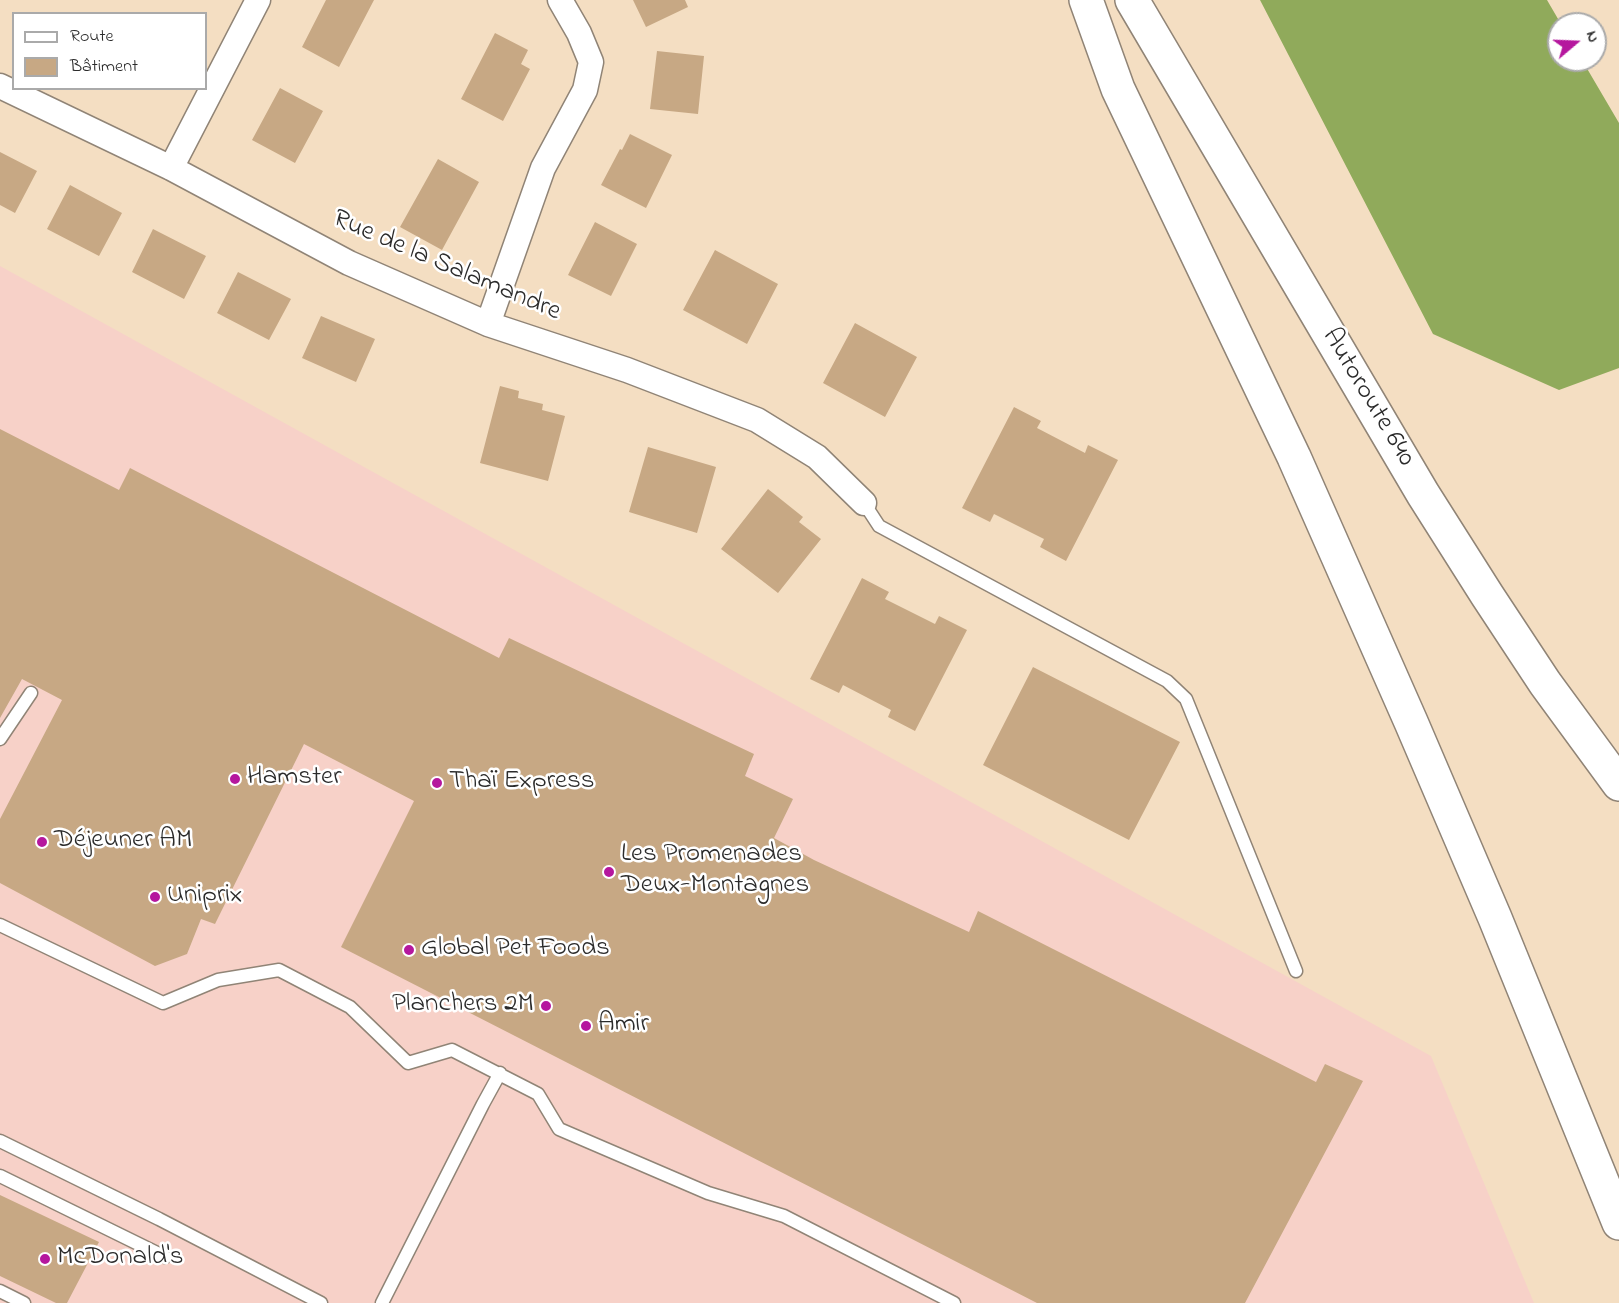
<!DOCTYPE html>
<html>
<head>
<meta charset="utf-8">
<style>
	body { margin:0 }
	#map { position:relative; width:1619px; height:1303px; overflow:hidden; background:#f4dec2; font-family:"Indie Flower",sans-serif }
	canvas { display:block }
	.legend { position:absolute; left:12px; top:12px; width:195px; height:78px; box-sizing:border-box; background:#fff; border:2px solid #aaa; margin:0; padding:8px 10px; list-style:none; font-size:18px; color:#2b2b2b }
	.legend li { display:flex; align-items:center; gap:12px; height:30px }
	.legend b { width:30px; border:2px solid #aaa }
	.north { position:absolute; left:1547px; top:12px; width:60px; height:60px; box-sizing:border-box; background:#fff; border:2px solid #aaa; border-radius:50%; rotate:71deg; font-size:16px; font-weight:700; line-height:24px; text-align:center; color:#2b2b2b }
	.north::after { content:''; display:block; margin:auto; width:21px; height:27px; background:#b5179e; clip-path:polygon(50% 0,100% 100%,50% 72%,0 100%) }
</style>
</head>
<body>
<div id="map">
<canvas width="1619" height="1303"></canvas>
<ul class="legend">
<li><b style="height:8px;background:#fff"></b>Route</li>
<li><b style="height:16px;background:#c7a884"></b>Bâtiment</li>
</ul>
<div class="north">N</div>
</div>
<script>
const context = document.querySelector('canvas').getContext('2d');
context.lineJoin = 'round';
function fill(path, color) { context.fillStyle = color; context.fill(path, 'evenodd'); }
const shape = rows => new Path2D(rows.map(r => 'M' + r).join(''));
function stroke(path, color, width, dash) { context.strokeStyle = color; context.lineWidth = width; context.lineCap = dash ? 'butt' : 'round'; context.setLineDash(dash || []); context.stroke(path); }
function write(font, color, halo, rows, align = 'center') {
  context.font = font + ' "Indie Flower",sans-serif'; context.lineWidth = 5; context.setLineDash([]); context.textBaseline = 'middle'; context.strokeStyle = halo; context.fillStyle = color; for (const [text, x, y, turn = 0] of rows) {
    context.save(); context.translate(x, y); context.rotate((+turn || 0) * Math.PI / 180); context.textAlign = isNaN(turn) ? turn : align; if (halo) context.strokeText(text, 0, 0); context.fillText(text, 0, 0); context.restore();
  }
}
fill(shape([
	[0,266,1431,1056,1534,1303,0,1303]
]), '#f7d1c8');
fill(shape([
	[1260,0,1547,0,1561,24,1559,24,1559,60,1582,60,1619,123,1619,368,1559,390,1433,334]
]), '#90aa5b');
fill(shape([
	[326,0,374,0,339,67,302,47],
	[633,0,685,0,688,7,646,27],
	[495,33,528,50,521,64,530,69,503,121,461,99],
	[657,51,704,56,698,114,650,109],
	[280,88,323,111,295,163,252,140],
	[630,134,672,155,646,208,601,185,620,149,622,150],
	[0,152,37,171,15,213,0,205],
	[438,159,479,182,442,250,400,227],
	[70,185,122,213,99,256,47,229],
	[595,222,637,244,611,296,568,275],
	[153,229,206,256,184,299,132,272],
	[715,250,778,284,747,344,683,310],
	[238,272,291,299,269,340,217,313],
	[321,316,375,339,356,382,302,358],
	[855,323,917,357,885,417,823,383],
	[500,386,519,391,518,398,543,404,542,410,565,416,548,481,480,463],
	[1014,407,1041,421,1037,428,1085,453,1088,445,1118,460,1066,561,1040,547,1044,539,994,514,990,522,962,508],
	[0,429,119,490,130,468,499,658,509,638,754,754,745,776,793,799,774,838,814,860,969,932,978,911,1316,1082,1325,1064,1363,1081,1245,1303,1037,1303,341,947,414,801,304,744,215,924,201,919,187,954,155,966,0,883,0,819,62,700,22,679,0,718],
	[648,447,716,467,697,533,629,512],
	[768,489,803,517,799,522,821,539,778,593,721,549],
	[862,578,889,592,885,599,935,624,939,616,967,630,915,731,888,717,891,710,843,685,839,693,810,679],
	[1033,667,1180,742,1129,840,983,765],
	[0,1195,99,1242,67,1303,56,1303,0,1276]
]), '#c7a884');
const service = shape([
	[864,503,879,526,1167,681,1186,699,1296,971],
	[0,739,31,693],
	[0,925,163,1003,218,980,279,970,350,1007,408,1063,452,1050,538,1094,559,1129,708,1193,784,1216,954,1303],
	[0,1141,159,1219,321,1303],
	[0,1176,165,1257],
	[0,1291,24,1303],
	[382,1303,483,1104,500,1073]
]);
const minor = shape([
	[0,86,171,168,349,263,488,324,627,370,757,420,817,457,864,503],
	[171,168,258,0],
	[488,324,543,168,585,90,591,62,579,33,560,0]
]);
const motorway = shape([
	[1086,0,1118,89,1294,457,1411,722,1495,918,1619,1223],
	[1132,0,1423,494,1487,595,1545,683,1619,784]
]);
stroke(service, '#908476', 15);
stroke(minor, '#908476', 27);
stroke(motorway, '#908476', 36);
stroke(service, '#fff', 12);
stroke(minor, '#fff', 24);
stroke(motorway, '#fff', 33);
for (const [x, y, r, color] of [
	[235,779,6,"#b5179e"],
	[437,783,6,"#b5179e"],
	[42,842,6,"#b5179e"],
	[609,872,6,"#b5179e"],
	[155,897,6,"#b5179e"],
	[409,950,6,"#b5179e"],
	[546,1006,6,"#b5179e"],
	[586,1026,6,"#b5179e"],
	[45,1259,6,"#b5179e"]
]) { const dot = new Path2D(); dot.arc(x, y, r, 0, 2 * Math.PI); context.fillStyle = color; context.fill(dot); stroke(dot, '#fff', 2); }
write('27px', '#2b2b2b', '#fff', [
	["Rue de la Salamandre",446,267,23],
	["Autoroute 640",1367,398,59]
]);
write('27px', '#2b2b2b', '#fff', [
	["Hamster",247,779],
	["Thaï Express",449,783],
	["Déjeuner AM",54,842],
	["Les Promenades",621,856],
	["Deux-Montagnes",621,887],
	["Uniprix",167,897],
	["Global Pet Foods",421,950],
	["Planchers 2M",534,1006,"right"],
	["Amir",598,1026],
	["McDonald's",57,1259]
], 'left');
</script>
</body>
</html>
